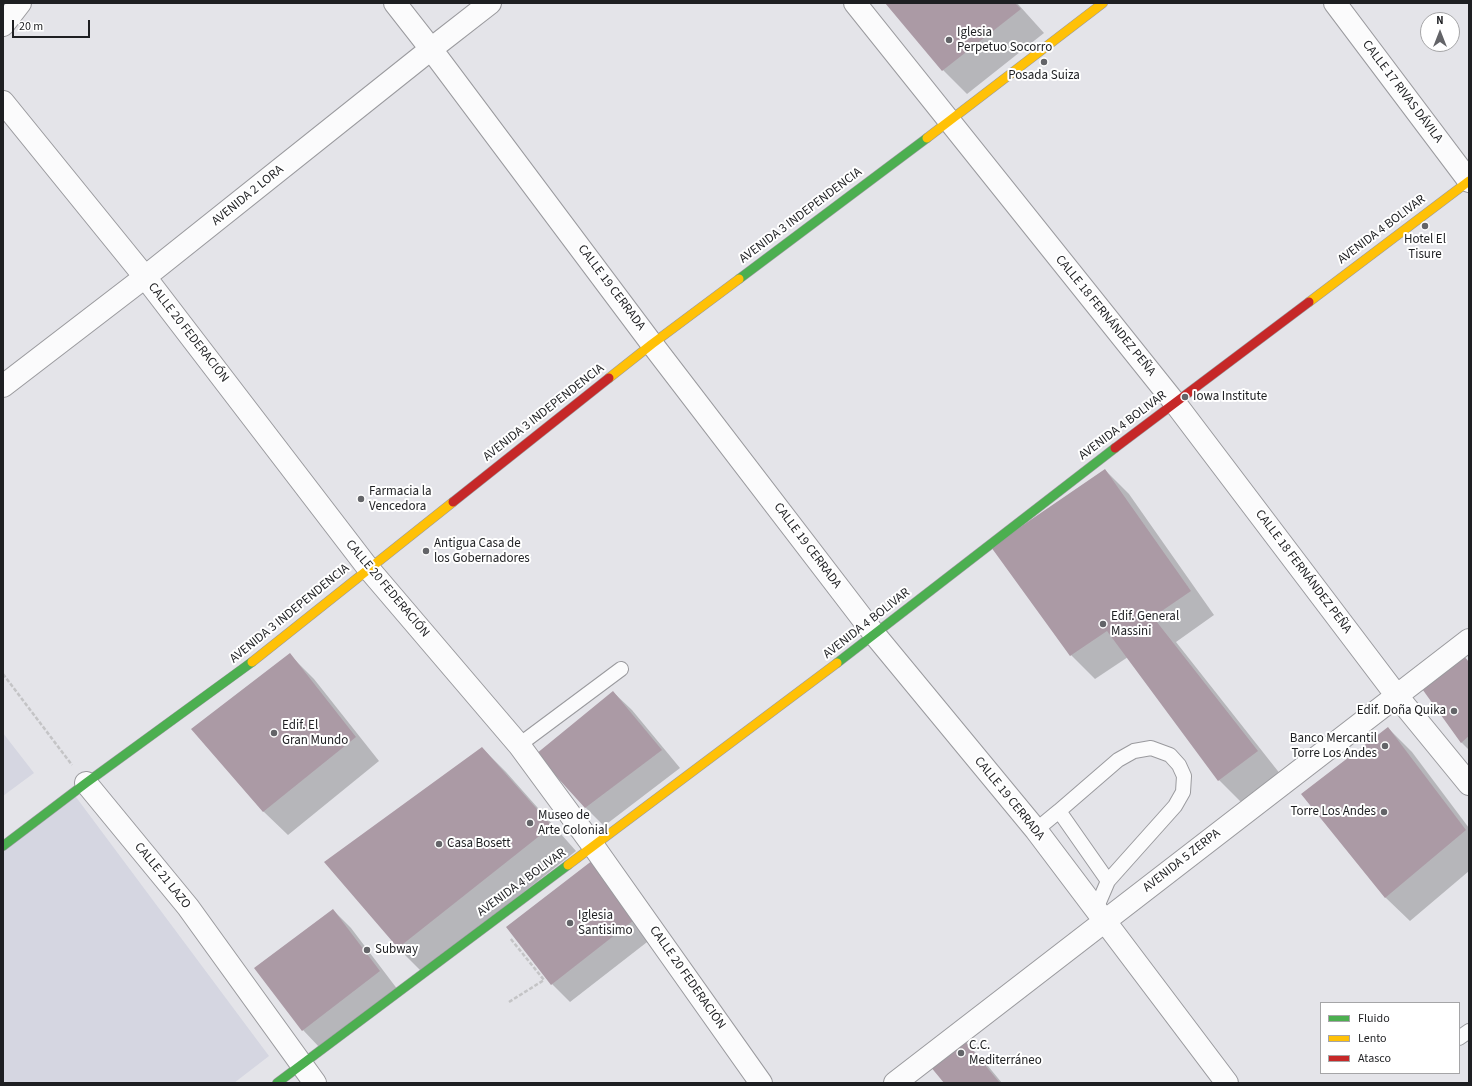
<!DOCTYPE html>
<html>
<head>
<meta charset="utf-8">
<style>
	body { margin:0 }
	#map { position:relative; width:1472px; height:1086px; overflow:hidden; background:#e4e4e9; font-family:"Source Sans 3",sans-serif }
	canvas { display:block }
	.frame { position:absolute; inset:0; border:4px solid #1e1f22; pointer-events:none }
	.legend { position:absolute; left:1320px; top:1002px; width:140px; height:72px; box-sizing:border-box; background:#fff; border:1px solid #a5a5a7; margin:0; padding:5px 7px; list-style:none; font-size:12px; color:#1e1f22 }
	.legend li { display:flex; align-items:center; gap:8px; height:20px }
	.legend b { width:20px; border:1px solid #a5a5a7 }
	.north { position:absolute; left:1420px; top:12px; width:40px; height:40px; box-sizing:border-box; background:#fff; border:1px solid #a5a5a7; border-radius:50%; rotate:0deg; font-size:11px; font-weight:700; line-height:16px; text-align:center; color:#1e1f22 }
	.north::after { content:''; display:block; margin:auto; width:14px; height:18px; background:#636468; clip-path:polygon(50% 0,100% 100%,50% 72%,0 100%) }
	.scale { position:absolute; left:12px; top:20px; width:78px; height:18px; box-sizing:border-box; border:2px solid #1e1f22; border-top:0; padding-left:5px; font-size:12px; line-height:14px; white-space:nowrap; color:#1e1f22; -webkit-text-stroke:3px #fff; paint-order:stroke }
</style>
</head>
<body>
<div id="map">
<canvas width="1472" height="1086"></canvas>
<div class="frame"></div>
<ul class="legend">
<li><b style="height:5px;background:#4caf50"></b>Fluido</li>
<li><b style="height:5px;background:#ffc107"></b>Lento</li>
<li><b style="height:5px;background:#c62828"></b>Atasco</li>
</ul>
<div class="north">N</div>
<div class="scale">20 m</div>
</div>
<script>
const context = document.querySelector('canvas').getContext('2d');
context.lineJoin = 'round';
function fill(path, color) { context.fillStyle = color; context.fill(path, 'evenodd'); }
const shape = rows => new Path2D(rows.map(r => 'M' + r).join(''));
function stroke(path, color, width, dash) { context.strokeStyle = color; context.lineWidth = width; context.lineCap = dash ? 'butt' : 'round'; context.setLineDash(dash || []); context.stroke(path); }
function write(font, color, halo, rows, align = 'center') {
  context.font = font + ' "Source Sans 3",sans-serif'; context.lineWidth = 4; context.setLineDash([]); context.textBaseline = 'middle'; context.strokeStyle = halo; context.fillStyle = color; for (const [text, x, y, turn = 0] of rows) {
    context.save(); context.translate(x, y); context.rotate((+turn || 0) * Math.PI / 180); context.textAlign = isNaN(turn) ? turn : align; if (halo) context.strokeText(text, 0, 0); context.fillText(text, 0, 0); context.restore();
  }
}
fill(shape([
	[3,733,34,773,3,796],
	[70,789,269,1056,234,1083,3,1083,3,840]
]), '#d5d6e1');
fill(shape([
	[886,3,1017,3,1044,33,967,94,943,70],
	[1105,470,1129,494,1214,615,1176,642,1281,775,1243,804,1219,780,1128,657,1095,679,1071,655],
	[290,655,314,679,379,761,288,835,264,812,193,729],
	[1469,662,1469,750,1461,742],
	[613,692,632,710,680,768,604,826,585,807],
	[1388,728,1412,752,1469,828,1469,871,1410,921,1386,898,1302,794],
	[482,748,506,772,576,851,422,972,398,948],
	[593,862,651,939,570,1002,552,984],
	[333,910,351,928,398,990,321,1049,303,1030],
	[964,1041,983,1060,1002,1083,945,1083]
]), '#0003');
fill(shape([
	[885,3,1015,3,1021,9,942,71],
	[1105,469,1191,591,1153,617,1258,751,1218,781,1107,631,1070,656,991,547],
	[290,653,356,737,263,812,191,729],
	[1463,655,1469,662,1469,736,1461,743,1420,686],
	[613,691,662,750,585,808,536,754],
	[1388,727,1466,830,1385,898,1301,794],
	[482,747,552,826,398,948,324,862],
	[593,860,634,920,551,985,506,927],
	[333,909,380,971,302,1031,254,968],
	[964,1040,1000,1083,944,1083,930,1066]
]), '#ab9aa5');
const lane = shape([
	[519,745,621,669],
	[1059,811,1118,760,1134,751,1151,748,1170,755,1179,765,1184,776,1183,792,1175,806,1108,881,1096,909],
	[1036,830,1059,811,1108,881],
	[1459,1038,1469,1031]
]);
const street = shape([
	[395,3,431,49,652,344,875,635,1036,830,1227,1083],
	[855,3,1175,403,1397,696,1469,784],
	[1335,3,1469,181],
	[3,25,20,3],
	[3,102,145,277,368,568,519,745,594,847,761,1083],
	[3,386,145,277,431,49,490,3],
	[86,783,188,907,315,1083],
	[895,1083,1469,640]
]);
const fast = shape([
	[739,279,927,138],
	[837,663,1115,448],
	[3,846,86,783,252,662],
	[277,1083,568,865]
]);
const slow = shape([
	[927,138,1103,3],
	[1309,302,1469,181],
	[609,378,652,344,739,279],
	[252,662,453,502],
	[568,865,837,663]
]);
const jam = shape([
	[1115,448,1309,302],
	[453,502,609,378]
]);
stroke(lane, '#9a9a9e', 16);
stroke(street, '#9a9a9e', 24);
stroke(fast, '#9a9a9e', 10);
stroke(slow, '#9a9a9e', 10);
stroke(jam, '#9a9a9e', 10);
stroke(shape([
	[3,674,72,765],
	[509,1002,544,980,510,938]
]), '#c4c4c6', 2.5, [4, 2]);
stroke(lane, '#fbfbfc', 14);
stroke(street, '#fbfbfc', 22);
stroke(fast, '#4caf50', 9);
stroke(slow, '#ffc107', 9);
stroke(jam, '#c62828', 9);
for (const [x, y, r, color] of [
	[949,40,4,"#636468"],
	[1044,62,4,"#636468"],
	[1425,226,4,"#636468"],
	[1185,397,4,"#636468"],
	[361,499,4,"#636468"],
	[426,551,4,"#636468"],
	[1103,624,4,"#636468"],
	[1454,711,4,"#636468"],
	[274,733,4,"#636468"],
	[1385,746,4,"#636468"],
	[1384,812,4,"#636468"],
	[530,823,4,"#636468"],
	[439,844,4,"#636468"],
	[570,923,4,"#636468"],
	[367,950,4,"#636468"],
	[961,1053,4,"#636468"]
]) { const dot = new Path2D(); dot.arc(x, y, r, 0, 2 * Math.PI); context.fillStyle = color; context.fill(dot); stroke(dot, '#fff', 1.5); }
write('13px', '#1e1f22', '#fff', [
	["Iglesia",957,33],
	["Perpetuo Socorro",957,48],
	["Posada Suiza",1044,76,"center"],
	["Hotel El",1425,240,"center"],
	["Tisure",1425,255,"center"],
	["Iowa Institute",1193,397],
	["Farmacia la",369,492],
	["Vencedora",369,507],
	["Antigua Casa de",434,544],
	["los Gobernadores",434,559],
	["Edif. General",1111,617],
	["Massini",1111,632],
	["Edif. Doña Quika",1446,711,"right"],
	["Edif. El",282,726],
	["Gran Mundo",282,741],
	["Banco Mercantil",1377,739,"right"],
	["Torre Los Andes",1377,754,"right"],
	["Torre Los Andes",1376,812,"right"],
	["Museo de",538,816],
	["Arte Colonial",538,831],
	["Casa Bosett",447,844],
	["Iglesia",578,916],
	["Santisimo",578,931],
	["Subway",375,950],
	["C.C.",969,1046],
	["Mediterráneo",969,1061]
], 'left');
write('13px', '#1e1f22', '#fff', [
	["CALLE 17 RIVAS DÁVILA",1402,92,53],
	["AVENIDA 2 LORA",248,196,-39],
	["AVENIDA 3 INDEPENDENCIA",801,216,-37],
	["AVENIDA 4 BOLIVAR",1382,230,-37],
	["CALLE 19 CERRADA",611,288,53],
	["CALLE 18 FERNÁNDEZ PEÑA",1105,316,51],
	["CALLE 20 FEDERACIÓN",188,333,52],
	["AVENIDA 3 INDEPENDENCIA",544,413,-38],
	["AVENIDA 4 BOLIVAR",1123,426,-37],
	["CALLE 19 CERRADA",807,546,53],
	["CALLE 18 FERNÁNDEZ PEÑA",1303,572,53],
	["CALLE 20 FEDERACIÓN",387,589,50],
	["AVENIDA 3 INDEPENDENCIA",290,614,-39],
	["AVENIDA 4 BOLIVAR",867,624,-38],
	["CALLE 19 CERRADA",1009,799,51],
	["AVENIDA 5 ZERPA",1182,861,-38],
	["CALLE 21 LAZO",162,876,51],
	["AVENIDA 4 BOLIVAR",522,883,-36],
	["CALLE 20 FEDERACIÓN",687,978,55]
]);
</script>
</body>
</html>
